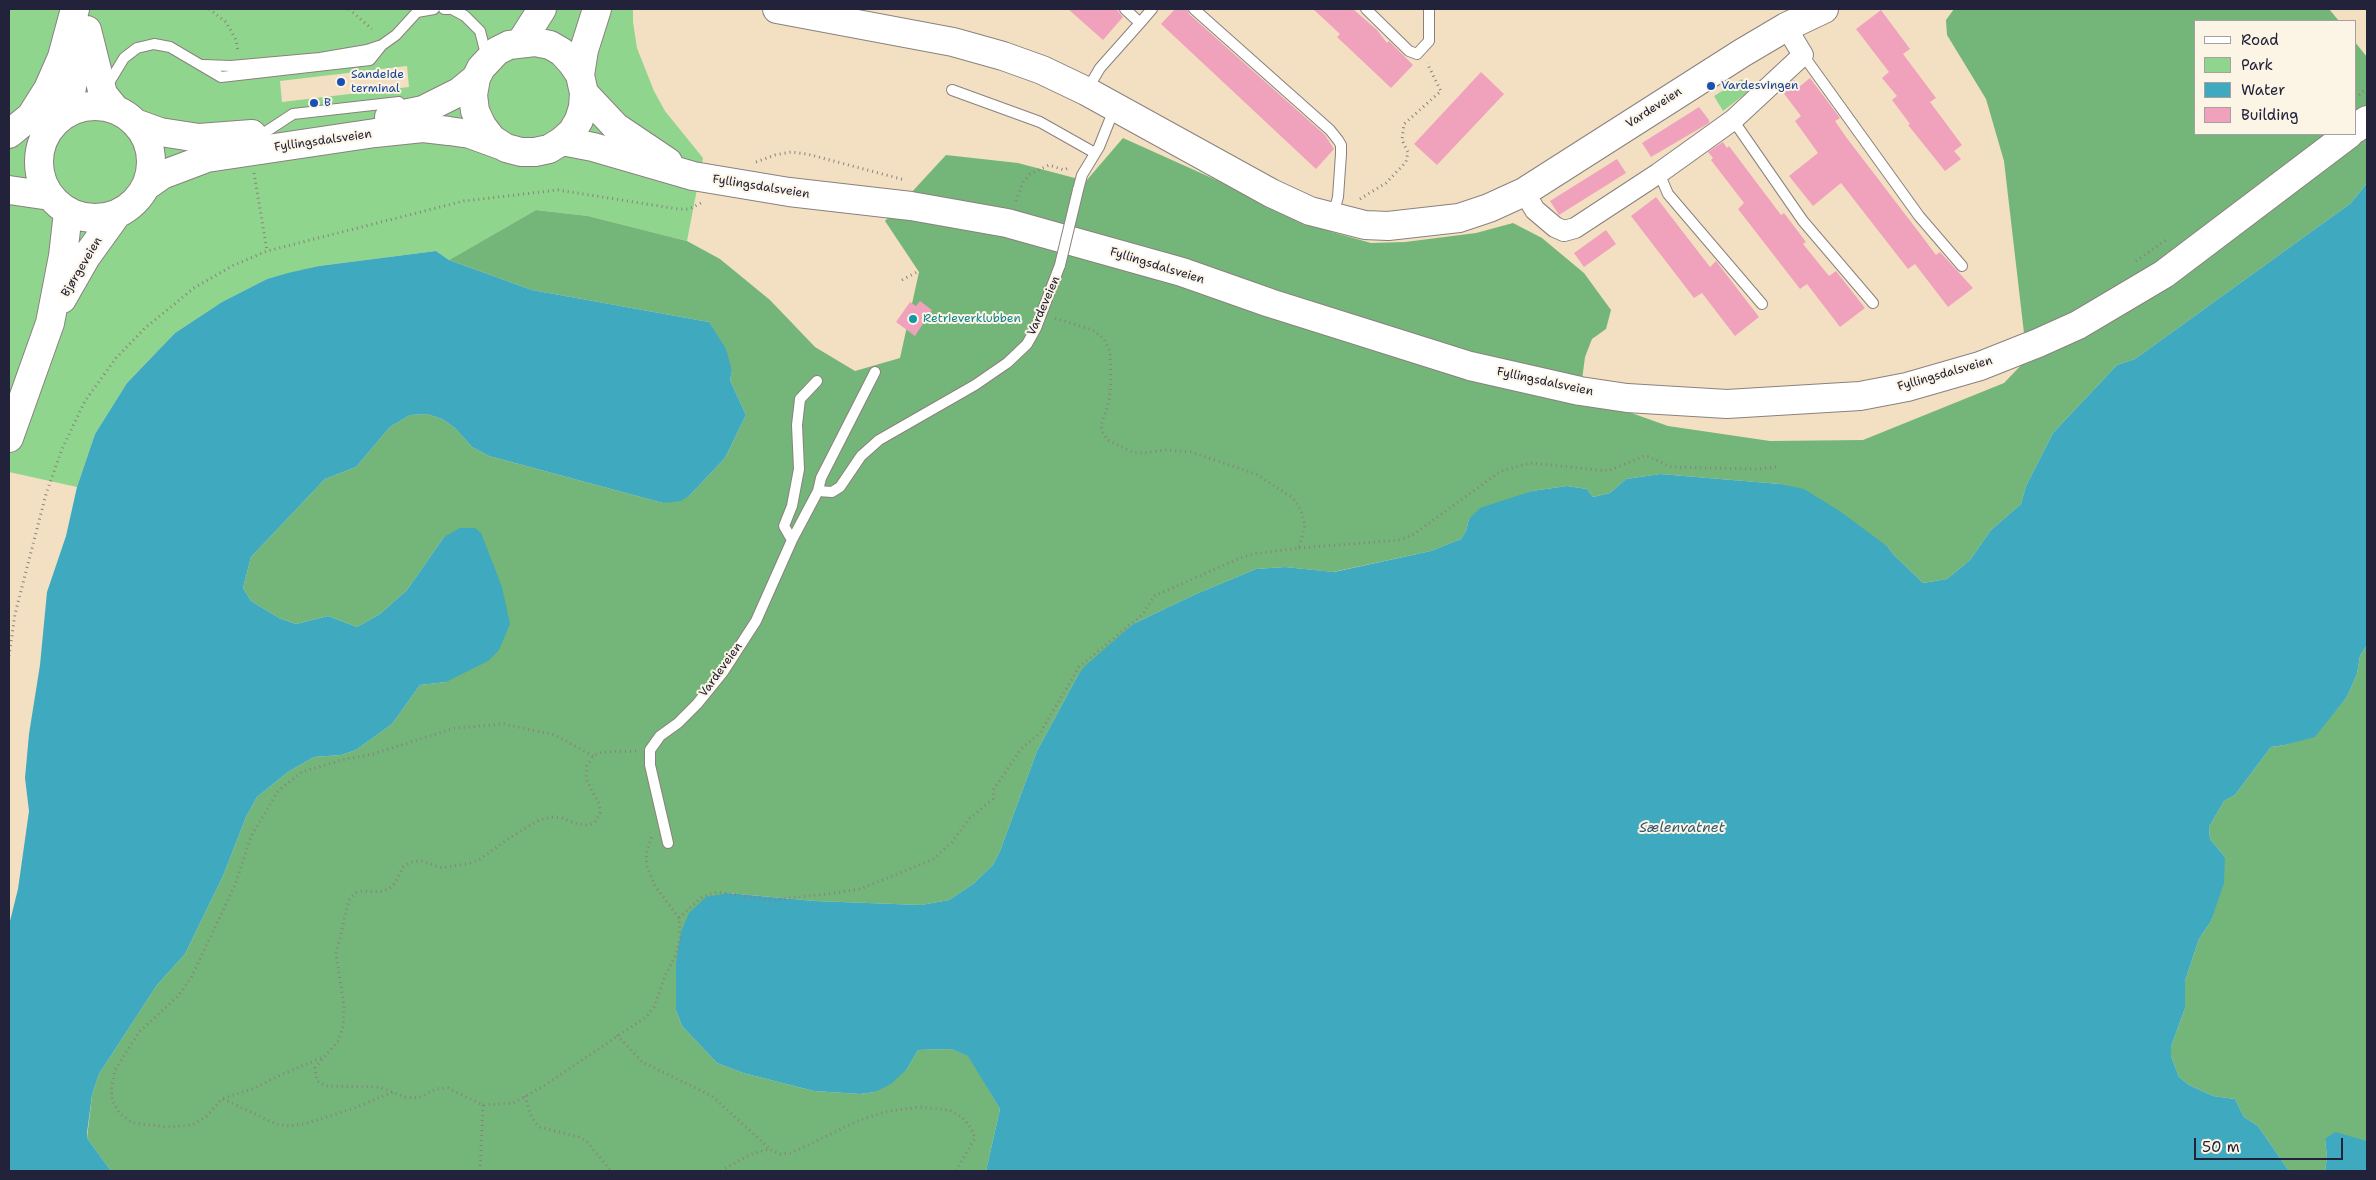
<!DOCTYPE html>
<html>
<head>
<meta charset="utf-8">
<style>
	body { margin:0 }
	#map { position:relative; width:2376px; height:1180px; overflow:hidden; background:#f3e0c2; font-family:"Shantell Sans",sans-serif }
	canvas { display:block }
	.frame { position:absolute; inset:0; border:10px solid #22223b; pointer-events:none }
	.legend { position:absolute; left:2194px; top:20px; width:162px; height:115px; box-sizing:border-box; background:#fcf5e5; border:1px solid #a5a1a1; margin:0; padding:6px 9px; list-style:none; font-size:15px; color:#22223b }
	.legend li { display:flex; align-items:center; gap:10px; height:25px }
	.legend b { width:25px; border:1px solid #a5a1a1 }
	.scale { position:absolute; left:2194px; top:1138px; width:149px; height:22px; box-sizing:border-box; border:2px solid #22223b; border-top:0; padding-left:6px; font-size:15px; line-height:18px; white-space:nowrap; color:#22223b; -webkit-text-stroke:4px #fcf5e5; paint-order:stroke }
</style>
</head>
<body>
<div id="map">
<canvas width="2376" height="1180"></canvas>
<div class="frame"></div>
<ul class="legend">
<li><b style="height:6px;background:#fff"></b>Road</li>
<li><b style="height:14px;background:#90d58e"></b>Park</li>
<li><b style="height:14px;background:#3fa9bf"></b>Water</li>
<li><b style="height:14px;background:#f0a2bc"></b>Building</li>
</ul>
<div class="scale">50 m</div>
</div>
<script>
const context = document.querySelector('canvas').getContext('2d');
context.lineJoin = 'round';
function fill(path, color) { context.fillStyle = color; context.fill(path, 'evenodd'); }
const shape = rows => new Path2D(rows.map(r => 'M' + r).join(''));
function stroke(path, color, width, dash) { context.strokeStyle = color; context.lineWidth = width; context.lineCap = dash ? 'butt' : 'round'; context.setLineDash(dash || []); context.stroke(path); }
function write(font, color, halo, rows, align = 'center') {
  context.font = font + ' "Shantell Sans",sans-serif'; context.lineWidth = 4; context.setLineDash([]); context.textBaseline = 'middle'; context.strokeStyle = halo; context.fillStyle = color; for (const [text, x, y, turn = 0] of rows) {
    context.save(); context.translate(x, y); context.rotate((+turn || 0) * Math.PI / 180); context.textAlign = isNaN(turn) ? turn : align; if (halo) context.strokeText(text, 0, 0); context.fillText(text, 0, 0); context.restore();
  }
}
fill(shape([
	[9,9,633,9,633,22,637,48,654,91,665,111,703,158,687,241,588,216,536,210,449,260,436,251,319,266,267,279,222,302,175,333,127,383,95,434,77,487,9,472],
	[407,66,409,87,282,102,280,81],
	[1742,79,1749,91,1723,111,1714,96]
]), '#90d58e');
fill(shape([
	[1954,9,2329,9,2339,21,2195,21,2195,134,2355,134,2355,42,2367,57,2367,183,2351,203,2135,359,2117,365,2053,433,2026,486,2021,504,1991,530,1970,560,1947,579,1923,583,1893,554,1888,547,1780,484,1660,474,1626,479,1610,493,1593,497,1587,489,1567,486,1532,491,1469,519,1466,531,1461,539,1431,551,1333,572,1285,567,1256,569,1196,594,1133,624,1078,675,1037,751,1000,851,993,865,973,884,949,900,921,905,815,901,727,893,676,962,676,1010,682,1026,717,1063,743,1073,814,1091,860,1094,875,1092,907,1069,918,1050,951,1049,969,1056,1000,1109,986,1171,111,1171,87,1138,92,1095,99,1074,157,985,185,954,223,876,246,817,257,797,288,772,314,757,341,755,356,750,392,724,420,685,446,682,444,537,407,590,380,614,357,627,328,616,296,624,279,618,251,601,243,588,251,557,325,479,356,467,390,427,410,415,427,414,442,419,455,428,472,447,489,456,663,503,690,495,725,458,746,415,730,380,732,371,709,322,532,290,449,260,536,210,588,216,687,241,720,259,770,300,815,347,855,371,900,358,919,272,885,221,946,155,1018,163,1086,181,1123,138,1332,232,1371,243,1405,242,1476,233,1513,223,1542,238,1584,273,1611,310,1606,329,1592,339,1585,357,1582,380,1595,400,1668,426,1770,441,1863,440,2004,383,2027,359,2004,161,1986,99,1947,35,1946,20],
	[2367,645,2367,1141,2325,1139,2327,1157,2325,1171,2289,1171,2258,1126,2244,1117,2235,1099,2213,1096,2189,1085,2179,1077,2171,1056,2171,1047,2185,1008,2185,981,2199,939,2211,921,2225,857,2210,839,2209,827,2224,801,2235,795,2271,747,2285,745,2315,736,2347,697,2357,674,2360,656]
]), '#74b679');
fill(shape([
	[2367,183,2367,645,2360,656,2357,674,2347,697,2315,737,2285,745,2271,747,2235,795,2224,801,2209,827,2210,839,2225,857,2224,883,2211,921,2199,939,2185,981,2185,1008,2171,1047,2171,1056,2179,1077,2189,1085,2213,1096,2235,1099,2244,1117,2258,1126,2289,1171,986,1171,1000,1109,968,1056,951,1049,918,1050,907,1069,891,1084,875,1092,860,1094,814,1091,743,1073,717,1063,682,1026,676,1010,676,962,681,932,689,913,706,897,727,893,815,901,921,905,949,900,973,884,993,865,1000,851,1037,751,1078,675,1085,666,1133,624,1196,594,1256,569,1285,567,1334,572,1431,551,1461,539,1466,531,1469,519,1480,508,1532,491,1567,486,1587,489,1593,497,1610,493,1626,479,1660,474,1780,484,1804,489,1841,512,1888,547,1893,554,1923,583,1947,579,1970,560,1991,530,2021,504,2026,486,2053,433,2117,365,2135,359,2351,203],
	[436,251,449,260,532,290,709,322,726,349,732,371,730,380,746,415,725,458,690,495,681,501,663,503,489,456,472,447,455,428,442,419,427,414,410,415,390,427,356,467,325,479,251,557,243,588,251,601,279,618,296,624,328,616,357,627,380,614,407,590,444,537,460,528,475,528,481,533,502,587,510,624,499,650,488,661,446,682,420,685,392,724,356,750,341,755,314,757,288,772,257,797,246,817,223,876,185,954,157,985,99,1074,92,1095,87,1133,87,1138,111,1171,9,1171,9,925,18,889,29,811,25,778,29,734,40,665,47,592,66,536,77,487,95,434,127,383,175,333,222,302,267,279,288,273,319,266],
	[2335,1132,2367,1141,2367,1171,2325,1171,2327,1157,2325,1139]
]), '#3fa9bf');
fill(shape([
	[1068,9,1116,9,1123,17,1103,40],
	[1175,9,1187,9,1189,14,1325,135,1334,149,1316,169,1161,24],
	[1313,9,1353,9,1377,30,1387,43,1389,41,1413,65,1391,88,1337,37,1340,34],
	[1881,10,1910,49,1903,54,1936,98,1930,102,1962,145,1954,151,1961,159,1945,171,1908,125,1910,124,1892,100,1897,96,1882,78,1889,72,1856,29],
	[1481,72,1504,94,1437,165,1414,144],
	[1810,78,1840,118,1835,121,1846,137,1921,235,1936,255,1940,252,1973,288,1948,307,1915,264,1908,269,1841,183,1813,206,1789,176,1818,153,1795,121,1801,116,1782,91,1794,80,1799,87],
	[1699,107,1709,120,1709,123,1651,157,1642,143],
	[1723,142,1727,148,1729,146,1781,215,1784,213,1806,242,1803,244,1829,276,1836,271,1865,308,1840,327,1807,284,1800,289,1738,209,1744,203,1711,160,1713,158,1708,152],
	[1617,159,1626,173,1559,215,1550,201],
	[1656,197,1710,267,1716,261,1759,317,1735,336,1702,293,1694,298,1631,216],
	[1606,230,1616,244,1584,267,1574,253],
	[920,301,932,310,915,336,896,322,910,302,916,306]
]), '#f0a2bc');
const lane = shape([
	[444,9,452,9,465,16,480,31,487,58],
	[1194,9,1330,130,1338,140,1341,145,1341,154,1338,197,1333,215],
	[1366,9,1409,51,1417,54,1429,41,1429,9],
	[1140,23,1152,9],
	[1803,55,1919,216,1962,266],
	[203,65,231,66,320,58,367,50,382,45,396,35,417,12,434,9],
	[107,86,124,58,137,48,154,44,170,47,221,77,370,60,382,45],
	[952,90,1040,122,1095,153],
	[1087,90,1100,68,1140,23,1125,9],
	[1733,120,1803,221,1873,303],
	[264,133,293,114,399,102],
	[1659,173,1668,194,1762,304],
	[1078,190,1082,175,1099,147,1115,107],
	[818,491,821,478,875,372],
	[792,540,784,526,792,506,799,469,797,425,800,399,817,381],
	[668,843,650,765,650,750,660,736,678,723,697,704,723,672,756,621,792,540,818,491,832,492,840,487,861,456,879,440,975,385,1007,363,1027,344,1036,328,1060,265]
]);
const street = shape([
	[1524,192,1535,210,1555,227,1564,231,1575,228,1659,173,1733,120,1803,55,1786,27]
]);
const secondary = shape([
	[777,9,953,42,1003,56,1042,70,1086,91,1271,193,1310,211,1365,225,1388,226,1459,218,1489,208,1524,192,1742,53,1786,27,1824,9]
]);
const primary = shape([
	[87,30,103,94,116,110],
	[521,42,542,9],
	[580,75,572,63,562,52,550,45,535,42,509,45,497,51,481,68,476,78,473,95,475,111,482,126,492,139,506,148,521,152,535,152,549,149,562,141,572,132,579,120,583,107,584,93,580,75,584,50,597,9],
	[584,93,616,127,668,162],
	'39 162a56 56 0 1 1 112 0a56 56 0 1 1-112 0Z',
	[63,115,70,99,79,45],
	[389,117,423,110,459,92,476,78],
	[135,123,160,132,199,138,252,134],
	[2355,129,2367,120],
	[9,134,31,116,48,89,62,57,75,9],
	[562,141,593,147,693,176,789,192,911,206,1007,223,1182,272,1270,303,1470,366,1580,391,1627,398,1727,404,1860,396,1907,387,1980,366,2038,343,2078,325,2164,274,2349,134],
	[145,187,162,175,207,158,375,133,423,128,449,131,470,134,500,145],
	[9,190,50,196],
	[62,299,86,257,117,214],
	[9,438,50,323,63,256,68,212]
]);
stroke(lane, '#8a817e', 12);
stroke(street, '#8a817e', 22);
stroke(secondary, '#8a817e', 30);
stroke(primary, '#8a817e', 30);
stroke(shape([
	[209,9,226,22,236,40,238,52],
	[349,9,372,29],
	[2355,98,2367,88],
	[756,162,775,155,791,152,807,154,905,180],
	[254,173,267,251],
	[1360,199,1386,183,1406,162,1408,152,1402,140,1404,124,1441,91,1427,63],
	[1016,201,1023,182,1030,174,1049,165,1064,170,1068,168],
	[2136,261,2166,240],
	[902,280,917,272],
	[1299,548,1400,540,1414,534,1501,471,1530,463,1608,471,1644,456,1650,457,1671,467,1758,469,1776,467],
	[9,656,15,614,46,494,62,449,85,401,116,358,145,328,194,288,232,266,267,251,464,201,558,190,678,209,689,209,703,202],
	[636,751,602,752,593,756,587,766,586,779,599,804,600,813,595,822,588,825,577,824,562,818,552,817,539,820,508,839,480,859,470,863,443,868,421,861,411,862,403,867,395,883,389,889,379,892,363,891,355,893,349,900,336,954,344,1005,343,1026,339,1040,315,1068,317,1081,326,1086,379,1087,405,1097,418,1098,436,1089,448,1088,483,1105,513,1103,542,1087,646,1017,654,1007,665,976,676,955,680,937,679,918,655,886,647,866,646,853,652,836],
	[679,918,702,897,717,892,772,900,828,894,860,889,934,859,952,842,969,819,993,799,994,789,1021,749,1040,733,1079,667,1143,614,1154,596,1240,558,1253,554,1299,548,1305,525,1301,510,1293,498,1256,474,1191,452,1166,450,1144,453,1132,452,1108,440,1102,432,1101,425,1109,402,1111,381,1110,352,1104,339,1093,330,1054,318],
	[617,1035,642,1062,712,1096,769,1148],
	[321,1058,278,1076,255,1088,222,1099,207,1116,192,1125,168,1127,133,1123,120,1114,113,1102,111,1090,115,1070,139,1032,177,997,191,978,235,885,251,836,279,790,302,772,342,760,373,754,455,728,504,724,555,735,593,756],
	[525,1096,532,1118,539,1127,579,1137,587,1142,611,1171],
	[223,1099,276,1124,290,1126,304,1124,352,1109,393,1092],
	[480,1171,483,1105],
	[721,1171,749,1155,769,1149,780,1154,791,1153,860,1120,888,1111,920,1107,949,1110,962,1117,971,1128,975,1138,956,1171]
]), '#8a817e', 3, [1, 4]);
stroke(lane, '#fff', 10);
stroke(street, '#fff', 20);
stroke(secondary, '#fff', 28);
stroke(primary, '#fff', 28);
const laneBridge = shape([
	[1060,265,1078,190]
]);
stroke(laneBridge, '#8a817e', 12, []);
stroke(laneBridge, '#fff', 10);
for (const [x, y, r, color] of [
	[341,82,5,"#1a4fb4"],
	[1711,86,5,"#1a4fb4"],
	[314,103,5,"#1a4fb4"],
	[913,319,5,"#0f9aa8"]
]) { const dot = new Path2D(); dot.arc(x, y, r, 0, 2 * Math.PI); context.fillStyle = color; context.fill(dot); stroke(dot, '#fcf5e5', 2); }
write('12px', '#164399', '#fcf5e5', [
	["Sandeide",351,75],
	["terminal",351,89],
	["Vardesvingen",1721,86],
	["B",324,103]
], 'left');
write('12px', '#22223b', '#fcf5e5', [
	["Vardeveien",1654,108,-33],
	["Fyllingsdalsveien",323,141,-8],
	["Fyllingsdalsveien",761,187,9],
	["Fyllingsdalsveien",1157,266,17],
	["Bjørgeveien",82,267,-59],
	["Vardeveien",1044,306,-66],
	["Fyllingsdalsveien",1945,374,-16],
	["Fyllingsdalsveien",1545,382,12],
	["Vardeveien",721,670,-54]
]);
write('12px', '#0d838f', '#fcf5e5', [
	["Retrieverklubben",923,319]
], 'left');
write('italic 14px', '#2e5870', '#fcf5e5', [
	["Sælenvatnet",1682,828]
]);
</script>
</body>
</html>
